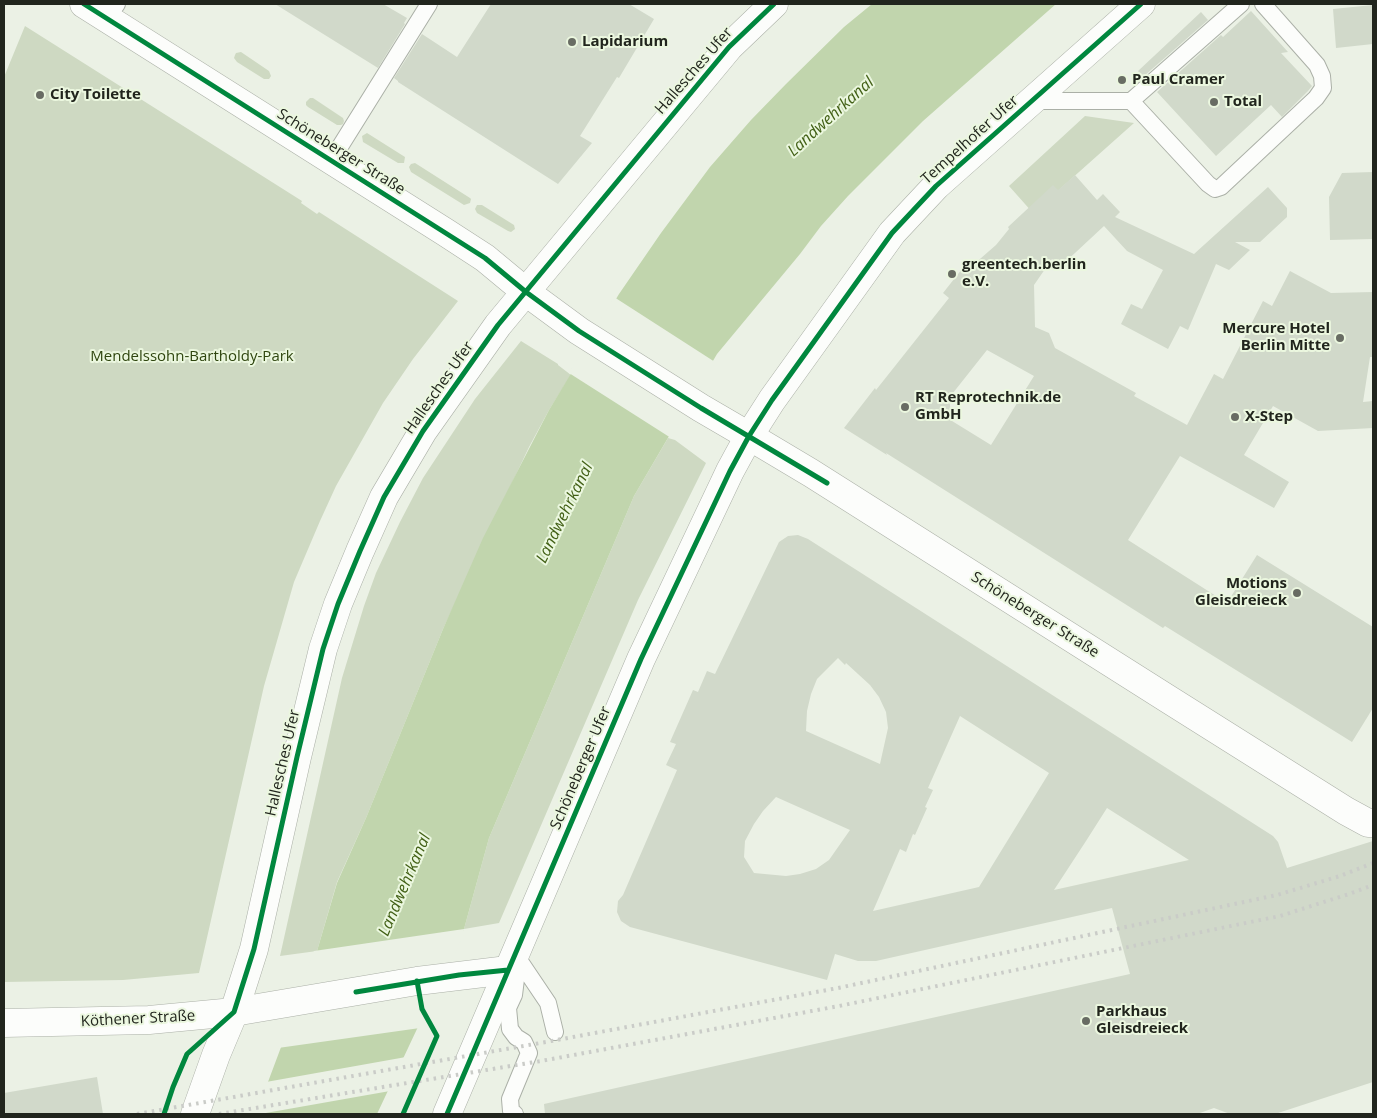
<!DOCTYPE html>
<html>
<head>
<meta charset="utf-8">
<style>
	body { margin:0 }
	#map { position:relative; width:1377px; height:1118px; overflow:hidden; background:#ebf1e5; font-family:"Open Sans",sans-serif }
	canvas { display:block }
	.frame { position:absolute; inset:0; border:5px solid #21251d; pointer-events:none }
</style>
</head>
<body>
<div id="map">
<canvas width="1377" height="1118"></canvas>
<div class="frame"></div>
</div>
<script>
const context = document.querySelector('canvas').getContext('2d');
context.lineJoin = 'round';
function fill(path, color) { context.fillStyle = color; context.fill(path, 'evenodd'); }
const shape = rows => new Path2D(rows.map(r => 'M' + r).join(''));
function stroke(path, color, width, dash) { context.strokeStyle = color; context.lineWidth = width; context.lineCap = dash ? 'butt' : 'round'; context.setLineDash(dash || []); context.stroke(path); }
function write(font, color, halo, rows, align = 'center') {
  context.font = font + ' "Open Sans",sans-serif'; context.lineWidth = 4; context.setLineDash([]); context.textBaseline = 'middle'; context.strokeStyle = halo; context.fillStyle = color; for (const [text, x, y, turn = 0] of rows) {
    context.save(); context.translate(x, y); context.rotate((+turn || 0) * Math.PI / 180); context.textAlign = isNaN(turn) ? turn : align; if (halo) context.strokeText(text, 0, 0); context.fillText(text, 0, 0); context.restore();
  }
}
fill(shape([
	[25,26,302,201,301,203,317,214,319,212,458,301,413,359,383,403,336,486,320,521,294,582,264,686,199,973,123,980,4,982,4,77],
	[241,52,269,71,271,76,269,79,264,79,237,62,234,58,235,55,236,53],
	[310,98,313,98,343,118,344,121,343,124,341,125,337,125,308,107,306,105,306,102],
	[1085,116,1134,123,1033,213,1009,186],
	[367,133,405,157,404,163,398,163,363,142,362,136],
	[415,163,470,198,471,199,470,203,464,205,411,172,409,167,411,164],
	[477,205,482,205,514,225,515,229,511,232,508,231,477,213,475,209],
	[521,341,558,364,558,365,571,375,549,410,529,447,443,629,366,818,337,882,317,951,280,956,342,678,364,606,376,573,400,522,423,478,475,399],
	[668,438,675,440,706,463,638,600,499,923,464,929,489,838,634,496]
]), '#ced9c2');
fill(shape([
	[872,4,1056,4,923,121,848,196,821,226,800,254,717,354,634,496,489,838,464,929,377,1114,256,1114,317,951,337,883,366,818,443,629,483,538,549,410,619,294,661,233,710,167,751,120,786,84,844,27]
]), '#c1d5ad');
fill(shape([
	[614,297,715,362,671,438,569,373],
	[464,929,463,936,420,1028,278,1048,314,951],
	[406,1057,390,1091,260,1114,254,1114,266,1082]
]), '#ebf1e5');
fill(shape([
	[275,4,383,4,407,18,404,23,405,24,378,68],
	[491,4,629,4,654,19,619,78,617,77,580,136,592,143,558,184,398,82,398,81,394,78,422,34,457,57],
	[1373,5,1373,44,1336,48,1333,9],
	[1251,11,1288,52,1281,53,1312,86,1308,91,1282,117,1271,105,1216,156,1157,92,1221,35,1223,37],
	[1201,12,1208,20,1143,77,1138,71],
	[1373,172,1373,239,1330,240,1329,197,1342,173],
	[1075,175,1097,200,1103,194,1120,212,1115,217,1194,254,1268,187,1287,208,1287,217,1260,242,1235,242,1250,250,1229,270,1216,264,1188,330,1180,326,1168,349,1121,324,1131,304,1142,309,1163,270,1127,251,1104,226,1061,266,1052,259,1034,285,1035,327,1049,333,1055,348,1136,393,1134,396,1187,425,1214,374,1223,379,1263,301,1272,306,1290,271,1331,293,1373,292,1373,357,1370,357,1363,402,1373,401,1373,428,1318,431,1273,406,1244,455,1289,482,1274,508,1180,456,1128,540,1227,603,1257,555,1373,627,1373,708,1352,742,1165,626,1163,628,886,453,887,455,844,428,875,388,876,390,949,298,943,293,962,269,965,272,996,245,1009,229,1008,227,1053,185,1058,190],
	[987,350,1034,376,991,445,952,421,949,398],
	[798,535,808,539,1273,836,1278,842,1287,868,1373,841,1373,1082,1275,1114,1230,1114,1214,1108,1197,1114,545,1114,544,1104,1130,974,1112,908,876,961,858,961,835,954,827,980,630,927,621,921,617,912,618,901,623,895,677,770,666,765,676,744,670,742,693,690,698,692,707,671,715,674,779,542,788,536],
	[838,658,845,665,846,663,870,685,879,697,886,712,888,728,880,764,806,731,807,711,811,694,817,679],
	[960,716,1049,773,979,887,873,911,900,849,906,852,913,834,915,835,927,808,925,807,933,790,928,788],
	[776,797,850,830,829,860,816,869,800,874,786,876,754,873,744,857,745,841,754,824,763,811],
	[1107,808,1189,860,1054,890,1086,841],
	[97,1077,103,1114,4,1114,4,1093]
]), '#d1d9ca');
const service = shape([
	[107,18,117,4],
	[1032,101,1131,101,1241,4],
	[1131,101,1208,184,1215,189,1221,187,1316,98,1323,88,1322,76,1317,65,1263,4],
	[331,161,429,4],
	[515,954,548,1003,555,1032],
	[509,971,516,979,514,995,508,1008,510,1029,516,1037,524,1042,529,1053,510,1099,511,1111,515,1114]
]);
const minor = shape([
	[749,436,811,473,1168,699,1346,811,1368,823,1373,823],
	[4,1023,149,1020,234,1012,417,981,508,970]
]);
const tertiary = shape([
	[84,4,445,232,485,258,526,292,579,331,701,408,749,436]
]);
const primary = shape([
	[195,1114,216,1055,234,1012,254,949,297,757,323,649,338,604,360,551,384,497,423,431,498,325,729,47,774,4],
	[447,1114,641,659,730,471,749,436,772,400,892,233,936,186,1141,4]
]);
stroke(service, '#abb0a7', 18);
stroke(minor, '#abb0a7', 29);
stroke(tertiary, '#abb0a7', 29);
stroke(primary, '#abb0a7', 29);
stroke(service, '#fcfdfb', 16);
stroke(minor, '#fcfdfb', 28);
stroke(tertiary, '#fcfdfb', 28);
stroke(primary, '#fcfdfb', 28);
stroke(shape([
	[137,1114,546,1042,838,988,1277,895,1340,876,1373,863],
	[219,1114,541,1061,839,1006,1280,916,1349,894,1373,885]
]), '#caccc8', 4, [2.5, 5]);
stroke(shape([
	[84,4,485,258,526,292,579,331,701,408,827,483],
	[356,992,459,975,508,970],
	[164,1114,173,1087,187,1054,234,1012,254,949,297,757,323,649,338,604,360,551,384,497,423,431,498,325,729,47,774,4],
	[403,1114,437,1036,422,1009,417,981],
	[447,1114,641,659,730,471,749,436,772,400,892,233,936,186,1141,4]
]), '#00873e', 5);
for (const [x, y, r, color] of [
	[572,42,5,"#686c63"],
	[1122,80,5,"#686c63"],
	[40,95,5,"#686c63"],
	[1214,102,5,"#686c63"],
	[952,274,5,"#686c63"],
	[1340,338,5,"#686c63"],
	[905,407,5,"#686c63"],
	[1235,417,5,"#686c63"],
	[1297,593,5,"#686c63"],
	[1086,1021,5,"#686c63"]
]) { const dot = new Path2D(); dot.arc(x, y, r, 0, 2 * Math.PI); context.fillStyle = color; context.fill(dot); stroke(dot, '#ebf7df', 2); }
write('bold 15px', '#21251d', '#ebf7df', [
	["Lapidarium",582,42],
	["Paul Cramer",1132,80],
	["City Toilette",50,95],
	["Total",1224,102],
	["greentech.berlin",962,265],
	["e.V.",962,282],
	["Mercure Hotel",1330,329,"right"],
	["Berlin Mitte",1330,346,"right"],
	["RT Reprotechnik.de",915,398],
	["GmbH",915,415],
	["X-Step",1245,417],
	["Motions",1287,584,"right"],
	["Gleisdreieck",1287,601,"right"],
	["Parkhaus",1096,1012],
	["Gleisdreieck",1096,1029]
], 'left');
write('15px', '#21251d', '#ebf7df', [
	["Hallesches Ufer",694,71,-49],
	["Tempelhofer Ufer",970,140,-42],
	["Schöneberger Straße",341,152,32],
	["Hallesches Ufer",439,388,-55],
	["Schöneberger Straße",1035,615,32],
	["Hallesches Ufer",283,763,-77],
	["Schöneberger Ufer",581,768,-67],
	["Köthener Straße",138,1019,-3]
]);
write('15px', '#2f460f', '#ebf7df', [
	["Mendelssohn-Bartholdy-Park",192,357]
]);
write('italic 16px', '#426016', '#ebf7df', [
	["Landwehrkanal",831,117,-42],
	["Landwehrkanal",565,513,-64],
	["Landwehrkanal",405,885,-67]
]);
</script>
</body>
</html>
